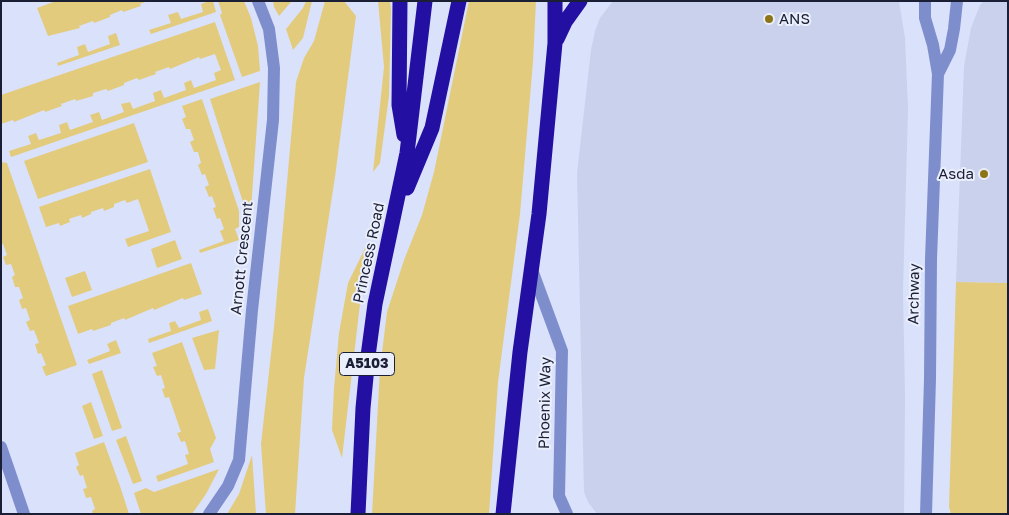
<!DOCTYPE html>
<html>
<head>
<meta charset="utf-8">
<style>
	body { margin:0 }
	#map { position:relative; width:1009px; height:515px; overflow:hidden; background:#dae1fb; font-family:"Golos Text",sans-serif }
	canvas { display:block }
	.frame { position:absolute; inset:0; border:2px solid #1a1f36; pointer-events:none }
</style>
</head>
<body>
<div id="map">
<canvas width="1009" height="515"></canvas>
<div class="frame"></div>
</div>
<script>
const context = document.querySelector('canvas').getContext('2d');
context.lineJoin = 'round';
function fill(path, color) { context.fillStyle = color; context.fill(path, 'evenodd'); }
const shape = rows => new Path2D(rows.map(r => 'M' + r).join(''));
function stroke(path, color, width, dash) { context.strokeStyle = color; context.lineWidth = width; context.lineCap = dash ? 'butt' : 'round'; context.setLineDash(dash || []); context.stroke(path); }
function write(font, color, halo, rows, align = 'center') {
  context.font = font + ' "Golos Text",sans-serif'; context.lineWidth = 4; context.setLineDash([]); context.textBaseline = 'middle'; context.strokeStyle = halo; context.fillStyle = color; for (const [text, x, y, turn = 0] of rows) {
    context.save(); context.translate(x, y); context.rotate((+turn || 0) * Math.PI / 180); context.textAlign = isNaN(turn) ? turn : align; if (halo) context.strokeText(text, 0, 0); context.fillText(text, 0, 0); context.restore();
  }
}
fill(shape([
	[613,1,899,1,905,38,908,109,903,291,905,397,904,514,597,514,588,502,584,492,577,173,591,50,595,31,600,18],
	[984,1,1008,1,1008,283,956,282,964,66,971,28,980,5]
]), '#c9d1ec');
fill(shape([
	[56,1,148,1,140,4,141,6,123,12,122,10,110,15,110,17,94,23,93,21,79,26,80,28,48,36,37,8],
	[209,1,213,1,216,12,151,34,149,30,171,23,168,15,178,12,181,19,203,12,201,4],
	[218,1,244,1,251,18,258,46,260,71,242,77,220,15,222,13],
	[273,1,292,1,279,16,274,7],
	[306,1,312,1,303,38,293,50,286,29,303,8],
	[325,1,344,1,356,16,335,177,304,378,295,514,266,514,261,444,274,327,296,82,304,58,314,41],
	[378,1,390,1,391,9,389,96,380,163,373,172,384,67],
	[469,1,536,1,533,62,520,214,498,382,489,514,372,514,380,369,387,312,404,260,422,215,434,172],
	[215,22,235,80,11,157,9,151,31,144,28,136,36,133,39,140,61,133,59,125,67,122,70,130,93,122,90,115,99,112,102,120,124,112,121,104,130,102,133,109,155,101,153,93,161,90,164,98,186,90,184,83,191,80,194,88,216,80,214,73,221,70,215,54,200,59,199,57,170,69,169,67,155,72,156,74,139,80,137,78,124,83,124,85,108,91,106,89,93,93,93,96,76,101,75,99,61,104,62,106,45,112,44,110,14,122,13,120,1,124,1,95],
	[116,33,120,45,58,66,57,63,79,55,77,47,85,44,88,52,110,44,108,36],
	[260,82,250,224,210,99],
	[202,99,239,211,239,227,235,229,239,240,200,253,199,250,224,241,220,231,224,229,220,218,217,219,213,208,216,207,212,196,209,197,205,187,209,185,205,174,202,175,198,165,201,163,198,152,194,152,190,142,194,140,190,129,186,129,182,119,186,117,182,106],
	[134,123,148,162,38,199,24,161],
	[1,162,7,163,77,365,46,376,42,367,46,365,41,353,38,354,35,344,39,343,34,330,30,331,26,322,30,320,26,308,22,309,19,300,23,298,19,287,15,287,12,277,15,275,11,264,6,265,3,257,7,255,3,244,1,244],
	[150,169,171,232,128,247,125,239,149,231,138,199,127,203,125,200,114,204,114,207,104,211,103,208,91,212,91,214,82,218,81,215,69,219,70,222,60,226,59,223,46,227,39,207],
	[175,240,182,259,157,268,151,249],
	[368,242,360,304,342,458,332,430,334,388,339,333,348,283],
	[191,263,202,294,184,300,183,298,154,310,153,308,125,320,124,318,111,323,111,325,93,331,92,329,78,334,68,306],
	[85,271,92,290,72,297,65,278],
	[956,282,1008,283,1008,514,951,514,949,507],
	[208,309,212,321,149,343,148,339,171,331,169,323,175,321,179,328,201,320,199,312],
	[219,330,215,369,204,370,192,338],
	[116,340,121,353,89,364,87,360,110,351,107,344],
	[182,342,216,438,210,449,214,462,158,482,156,476,188,464,185,455,189,454,185,441,181,442,177,433,181,432,169,397,165,398,162,389,165,388,161,375,157,376,153,367,157,366,152,353],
	[102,370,122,428,112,431,92,374],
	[91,402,103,436,94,439,82,406],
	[126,436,142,481,133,484,116,440],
	[104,442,120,486,129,514,93,514,92,511,95,509,91,497,86,498,83,489,87,488,83,475,80,476,76,467,79,465,75,453],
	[252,455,256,514,227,514,239,494],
	[219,469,206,494,192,514,141,514,134,493,146,488,154,492]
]), '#e3cb7d');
stroke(shape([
	[925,1,925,18,933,45,938,74,931,259,930,379,926,514],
	[938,74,950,50,954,29,957,1],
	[531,267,562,351,559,496,567,514],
	[1,447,24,514],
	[209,514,228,486,239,460,252,310,273,120,274,68,269,29,258,1]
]), '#7e8ecc', 12);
stroke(shape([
	[400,1,399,105,404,135],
	[557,39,565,22,580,1],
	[407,188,432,128,459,1],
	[358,514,363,408,368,356,375,304,407,153,425,1],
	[503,514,520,352,539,214,555,43,555,1]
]), '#240fa3', 15);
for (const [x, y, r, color] of [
	[769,19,5,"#8c7417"],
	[984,174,5,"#8c7417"]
]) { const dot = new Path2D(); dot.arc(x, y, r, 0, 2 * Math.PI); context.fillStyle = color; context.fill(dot); stroke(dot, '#ebeffc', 2); }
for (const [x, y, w] of [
	[367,364,55]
]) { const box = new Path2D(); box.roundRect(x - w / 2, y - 11.5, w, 23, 4); context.fillStyle = '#ebeffc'; context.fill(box); stroke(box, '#1a1f36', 1); }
write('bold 14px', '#1a1f36', null, [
	["A5103",367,364]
]);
write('15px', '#1a1f36', '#ebeffc', [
	["ANS",779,19],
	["Asda",974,174,"right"]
], 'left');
write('15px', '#1a1f36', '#ebeffc', [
	["Princess Road",369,253,-78],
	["Arnott Crescent",242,258,-84],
	["Archway",914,294,-89],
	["Phoenix Way",545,403,-89]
]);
</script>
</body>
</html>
